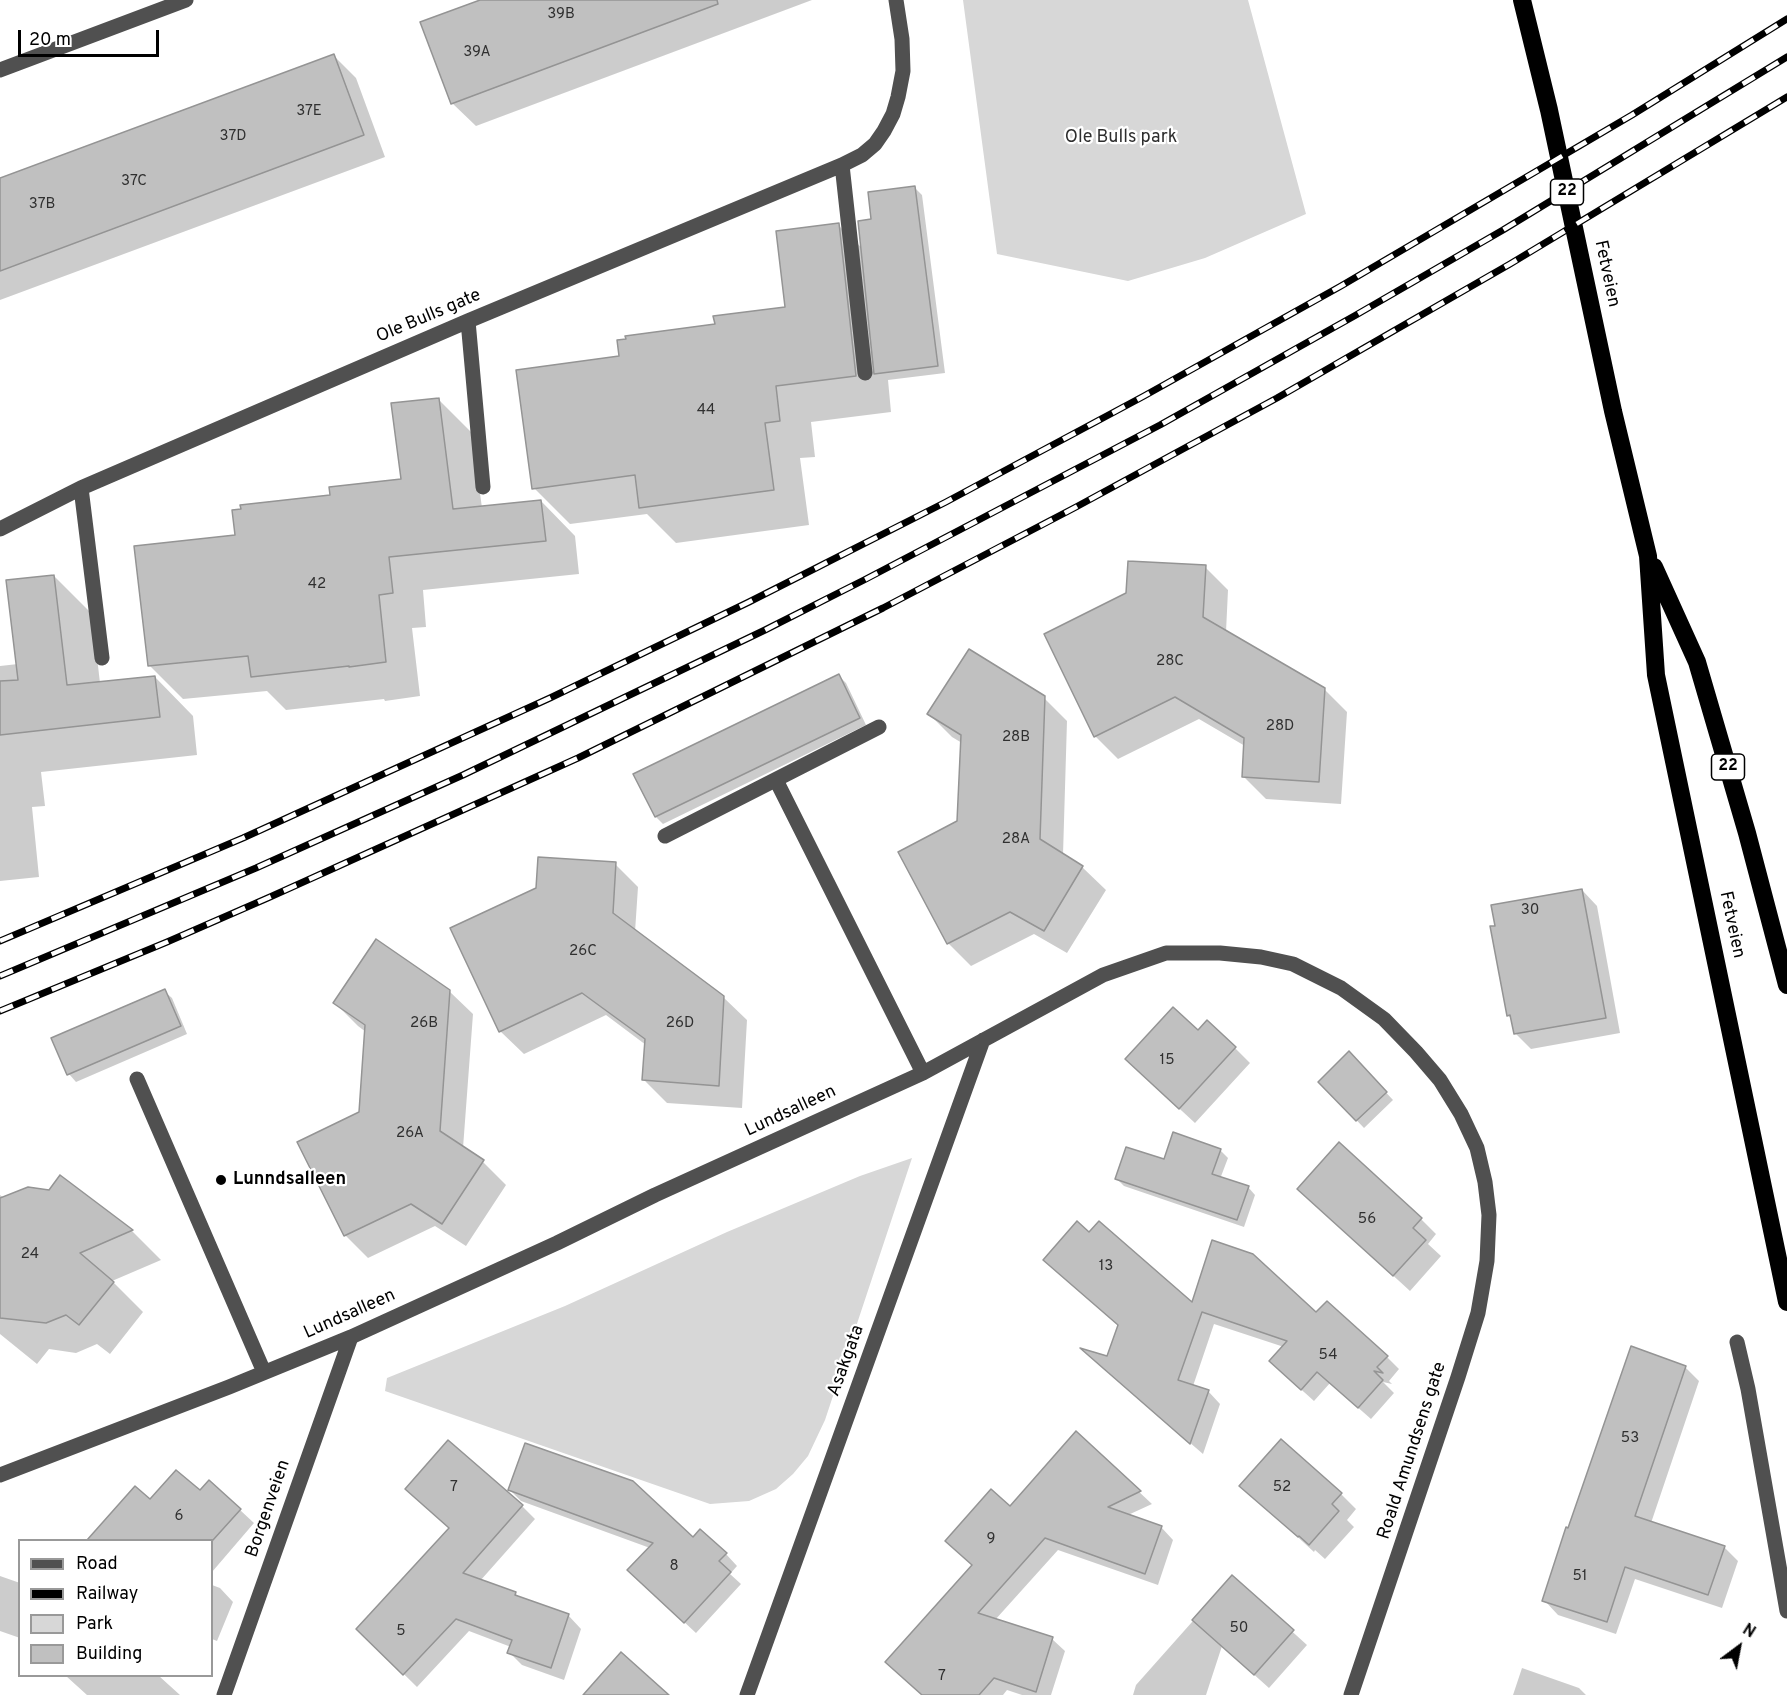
<!DOCTYPE html>
<html>
<head>
<meta charset="utf-8">
<style>
	body { margin:0 }
	#map { position:relative; width:1787px; height:1695px; overflow:hidden; background:#fff; font-family:Overpass,sans-serif }
	canvas { display:block }
	.legend { position:absolute; left:18px; top:1539px; width:195px; height:138px; box-sizing:border-box; background:#fff; border:2px solid #999; margin:0; padding:8px 10px; list-style:none; font-size:18px; color:#000 }
	.legend li { display:flex; align-items:center; gap:12px; height:30px }
	.legend b { width:30px; border:2px solid #999 }
	.north { position:absolute; left:1709px; top:1617px; width:60px; height:60px; -webkit-text-stroke:4px #fff; paint-order:stroke; rotate:32deg; font-size:16px; font-weight:700; line-height:24px; text-align:center; color:#000 }
	.north::after { content:''; display:block; margin:auto; width:21px; height:27px; background:#000; clip-path:polygon(50% 0,100% 100%,50% 72%,0 100%) }
	.scale { position:absolute; left:18px; top:30px; width:141px; height:27px; box-sizing:border-box; border:3px solid #000; border-top:0; padding-left:8px; font-size:18px; line-height:21px; white-space:nowrap; color:#000; -webkit-text-stroke:4px #fff; paint-order:stroke }
</style>
</head>
<body>
<div id="map">
<canvas width="1787" height="1695"></canvas>
<ul class="legend">
<li><b style="height:8px;background:#505050"></b>Road</li>
<li><b style="height:8px;background:#000"></b>Railway</li>
<li><b style="height:16px;background:#d7d7d7"></b>Park</li>
<li><b style="height:16px;background:#c0c0c0"></b>Building</li>
</ul>
<div class="north">N</div>
<div class="scale">20 m</div>
</div>
<script>
const context = document.querySelector('canvas').getContext('2d');
context.lineJoin = 'round';
function fill(path, color) { context.fillStyle = color; context.fill(path, 'evenodd'); }
const shape = rows => new Path2D(rows.map(r => 'M' + r).join(''));
function stroke(path, color, width, dash) { context.strokeStyle = color; context.lineWidth = width; context.lineCap = dash ? 'butt' : 'round'; context.setLineDash(dash || []); context.stroke(path); }
function write(font, color, halo, rows, align = 'center') {
  context.font = font + ' Overpass,sans-serif'; context.lineWidth = 4.5; context.setLineDash([]); context.textBaseline = 'middle'; context.strokeStyle = halo; context.fillStyle = color; for (const [text, x, y, turn = 0] of rows) {
    context.save(); context.translate(x, y); context.rotate((+turn || 0) * Math.PI / 180); context.textAlign = isNaN(turn) ? turn : align; if (halo) context.strokeText(text, 0, 0); context.fillText(text, 0, 0); context.restore();
  }
}
fill(shape([
	[963,0,1248,0,1306,214,1205,258,1128,281,997,254],
	[912,1158,825,1420,808,1456,793,1474,776,1489,749,1501,710,1504,385,1391,387,1378,565,1306,727,1232,860,1176]
]), '#d7d7d7');
fill(shape([
	[484,0,812,0,476,126,452,103],
	[334,56,356,78,385,157,0,300,0,180],
	[915,188,922,195,945,373,888,380,891,412,811,422,815,457,800,458,809,525,676,543,647,514,570,524,534,488,621,357,717,326,787,308,838,225,863,249],
	[438,399,472,433,482,508,541,501,575,536,579,574,423,590,426,627,412,628,420,696,385,701,384,699,286,710,267,691,183,699,149,665,237,536,332,497,402,480],
	[1205,567,1228,590,1226,632,1324,689,1347,712,1341,804,1266,799,1243,776,1245,746,1199,719,1118,759,1095,736,1046,635],
	[54,576,92,614,100,683,155,677,193,716,197,755,41,772,45,806,32,807,39,877,0,881,0,666,18,664],
	[839,676,846,683,866,725,663,824,656,817],
	[1044,698,1067,721,1063,855,1082,867,1106,890,1067,953,1034,934,971,966,948,943,959,822,962,743,952,737,929,714],
	[615,864,638,887,635,932,723,997,747,1020,742,1108,667,1103,644,1080,646,1045,606,1015,524,1054,500,1031],
	[1582,890,1597,906,1620,1033,1531,1049,1515,1033,1513,1020,1508,1015],
	[164,991,172,998,187,1034,76,1082,69,1074,53,1039],
	[449,991,473,1014,463,1148,483,1162,506,1185,466,1246,435,1226,368,1258,345,1235,360,1113,366,1032,358,1026,335,1003],
	[1198,1032,1235,1048,1250,1063,1195,1123,1143,1075],
	[1349,1053,1393,1100,1364,1128,1320,1082],
	[1220,1150,1228,1158,1220,1179,1248,1187,1255,1195,1244,1227,1124,1186,1117,1179,1165,1161],
	[60,1177,132,1231,161,1260,112,1281,143,1312,110,1354,97,1344,76,1353,49,1349,37,1364,0,1334,0,1195,4,1198,49,1192],
	[1315,1204,1421,1219,1436,1234,1428,1244,1441,1256,1410,1291],
	[1089,1235,1193,1304,1316,1314,1387,1357,1399,1369,1389,1381,1392,1384,1383,1382,1394,1393,1371,1419,1330,1383,1314,1401,1284,1374,1284,1347,1214,1324,1193,1386,1208,1391,1220,1404,1203,1454,1094,1360,1108,1358,1119,1326,1045,1260],
	[1685,1367,1699,1381,1651,1523,1724,1547,1738,1561,1722,1608,1635,1579,1616,1634,1558,1615,1544,1600,1569,1530],
	[1076,1433,1152,1504,1128,1515,1161,1527,1173,1540,1158,1585,1058,1550,995,1620,1052,1639,1065,1651,1051,1695,1022,1695,1007,1690,1003,1695,923,1695,973,1565,1010,1508],
	[1242,1486,1341,1494,1356,1509,1347,1520,1354,1527,1325,1559,1315,1550,1314,1552],
	[510,1490,693,1539,726,1554,737,1566,730,1574,741,1584,696,1633,641,1582,650,1548,521,1501],
	[200,1493,240,1510,254,1523,212,1572,212,1540,119,1540,103,1525,150,1501],
	[522,1506,535,1519,480,1581,516,1594,521,1599,568,1615,581,1629,564,1680,522,1665,509,1652,511,1647,469,1631,417,1687,358,1629],
	[0,1576,20,1583,20,1638,0,1631],
	[1232,1577,1307,1645,1269,1688,1222,1646,1206,1695,1133,1695,1136,1685],
	[212,1585,220,1588,233,1602,217,1641,212,1639],
	[1522,1668,1579,1688,1586,1695,1513,1695],
	[66,1676,159,1676,180,1695,87,1695]
]), '#0003');
const building = shape([
	[480,0,717,0,718,4,451,104,420,22,480,0],
	[334,54,364,135,0,271,0,178,334,54],
	[915,186,938,366,874,374,858,221,871,219,868,192,915,186],
	[839,223,856,376,776,386,780,421,765,423,774,490,639,508,635,475,532,489,516,370,619,356,617,340,626,339,625,336,715,324,713,316,785,307,776,231,839,223],
	[439,398,453,509,541,500,546,541,389,557,393,593,379,595,386,662,349,667,349,666,251,677,248,656,148,666,134,546,235,535,232,510,241,509,240,505,330,495,329,487,401,479,391,403,439,398],
	[1128,561,1206,565,1203,617,1325,688,1319,782,1242,777,1244,738,1175,697,1094,737,1044,634,1126,593,1128,561],
	[54,575,67,685,155,676,160,717,0,735,0,681,18,680,6,580,54,575],
	[969,649,1045,696,1040,839,1083,866,1044,931,1010,912,947,944,898,852,957,821,961,735,927,714,969,649],
	[839,674,860,718,655,817,633,774,839,674],
	[538,857,616,862,613,913,724,996,719,1086,642,1080,645,1039,582,993,499,1032,450,928,536,888,538,857],
	[1582,889,1606,1018,1514,1034,1510,1015,1507,1016,1490,926,1495,926,1491,905,1582,889],
	[376,939,450,990,440,1131,484,1160,442,1224,411,1204,344,1236,297,1142,359,1112,365,1025,333,1003,376,939],
	[165,989,181,1026,67,1075,51,1038,165,989],
	[1173,1007,1198,1030,1207,1020,1236,1047,1179,1109,1125,1059,1173,1007],
	[1349,1051,1387,1092,1356,1121,1318,1082,1349,1051],
	[1173,1132,1221,1149,1212,1174,1249,1186,1237,1220,1115,1179,1126,1147,1164,1159,1173,1132],
	[1339,1142,1422,1218,1413,1228,1426,1240,1393,1276,1297,1189,1339,1142],
	[60,1175,133,1230,80,1253,114,1282,79,1325,66,1315,46,1323,0,1318,0,1198,28,1187,49,1190,60,1175],
	[1077,1221,1089,1232,1099,1221,1192,1302,1212,1240,1253,1254,1316,1312,1327,1301,1388,1356,1377,1367,1383,1373,1374,1371,1383,1380,1358,1408,1317,1372,1301,1390,1269,1361,1287,1341,1202,1312,1178,1380,1209,1390,1190,1444,1080,1348,1107,1356,1118,1325,1043,1260,1077,1221],
	[1631,1346,1686,1366,1635,1516,1725,1546,1708,1595,1625,1567,1607,1622,1542,1601,1566,1527,1568,1528,1631,1346],
	[1076,1431,1141,1491,1108,1507,1162,1526,1145,1574,1045,1538,978,1613,1053,1637,1036,1692,994,1678,979,1695,922,1695,885,1662,972,1565,945,1541,991,1489,1010,1506,1076,1431],
	[1281,1439,1342,1493,1332,1504,1339,1511,1309,1545,1299,1536,1298,1537,1239,1486,1281,1439],
	[448,1440,523,1505,463,1573,516,1592,515,1595,569,1614,551,1668,507,1653,512,1640,456,1619,403,1675,356,1629,449,1528,405,1489,448,1440],
	[525,1443,633,1481,693,1537,700,1529,727,1553,719,1561,731,1572,684,1623,627,1570,653,1543,508,1490,525,1443],
	[176,1470,200,1490,209,1480,241,1509,213,1540,87,1540,135,1486,150,1499,176,1470],
	[1232,1575,1294,1630,1254,1675,1192,1620,1232,1575],
	[621,1652,669,1695,583,1695,621,1652]
]);
fill(building, '#c0c0c0');
stroke(building, '#949494', 1.5);
stroke(shape([
	[0,70,186,0],
	[842,165,865,373],
	[468,321,483,487],
	[81,488,102,658],
	[0,529,81,488,468,321,842,165,862,155,875,144,884,131,893,114,898,97,903,71,902,39,896,0],
	[776,780,923,1073],
	[665,836,879,727],
	[137,1079,264,1372],
	[1737,1342,1748,1389,1787,1611],
	[0,1475,229,1387,351,1337,557,1243,655,1195,923,1073,1103,975,1166,953,1220,953,1261,957,1293,964,1341,988,1384,1019,1416,1052,1440,1080,1461,1114,1477,1148,1485,1182,1489,1215,1487,1261,1478,1313,1458,1377,1351,1695],
	[224,1695,351,1337],
	[747,1695,983,1040]
]), '#505050', 15);
stroke(shape([
	[1522,0,1549,110,1613,411,1648,556,1656,675,1787,1302],
	[1654,567,1697,662,1747,833,1787,985]
]), '#000', 18);
const rail = shape([
	[0,941,243,838,550,698,749,602,946,502,1144,396,1341,286,1632,115,1787,19],
	[0,976,256,868,463,775,765,630,864,580,1160,425,1356,315,1503,230,1787,57],
	[0,1011,167,942,270,897,578,758,883,608,1076,507,1277,398,1510,264,1787,97]
]);
stroke(rail, '#000', 7);
stroke(rail, '#fff', 4.5, [14]);
for (const [x, y, r, color] of [
	[221,1180,6,"#000"]
]) { const dot = new Path2D(); dot.arc(x, y, r, 0, 2 * Math.PI); context.fillStyle = color; context.fill(dot); stroke(dot, '#fff', 2); }
write('15px', '#303030', null, [
	["39B",561,15],
	["39A",477,53],
	["37E",309,112],
	["37D",233,137],
	["37C",134,182],
	["37B",42,205],
	["44",706,411],
	["42",317,585],
	["28C",1170,662],
	["28D",1280,727],
	["28B",1016,738],
	["28A",1016,840],
	["30",1530,911],
	["26C",583,952],
	["26B",424,1024],
	["26D",680,1024],
	["15",1167,1061],
	["26A",410,1134],
	["56",1367,1220],
	["24",30,1255],
	["13",1106,1267],
	["54",1328,1356],
	["53",1630,1439],
	["7",454,1488],
	["52",1282,1488],
	["6",179,1517],
	["9",991,1540],
	["8",674,1567],
	["51",1580,1577],
	["50",1239,1629],
	["5",401,1632],
	["7",942,1677]
]);
for (const [x, y, w] of [
	[1567,192,33],
	[1728,767,33]
]) { const box = new Path2D(); box.roundRect(x - w / 2, y - 13, w, 26, 4.5); context.fillStyle = '#fff'; context.fill(box); stroke(box, '#000', 1.5); }
write('bold 16px', '#000', null, [
	["22",1567,192],
	["22",1728,767]
]);
write('18px', '#2e2e2e', '#fff', [
	["Ole Bulls park",1121,138]
]);
write('18px', '#000', '#fff', [
	["Fetveien",1606,274,78],
	["Ole Bulls gate",429,317,-23],
	["Fetveien",1731,925,78],
	["Lundsalleen",791,1112,-25],
	["Lundsalleen",350,1315,-24],
	["Asakgata",847,1361,-70],
	["Roald Amundsens gate",1413,1451,-72],
	["Borgenveien",269,1509,-71]
]);
write('bold 18px', '#000', '#fff', [
	["Lunndsalleen",233,1180]
], 'left');
</script>
</body>
</html>
